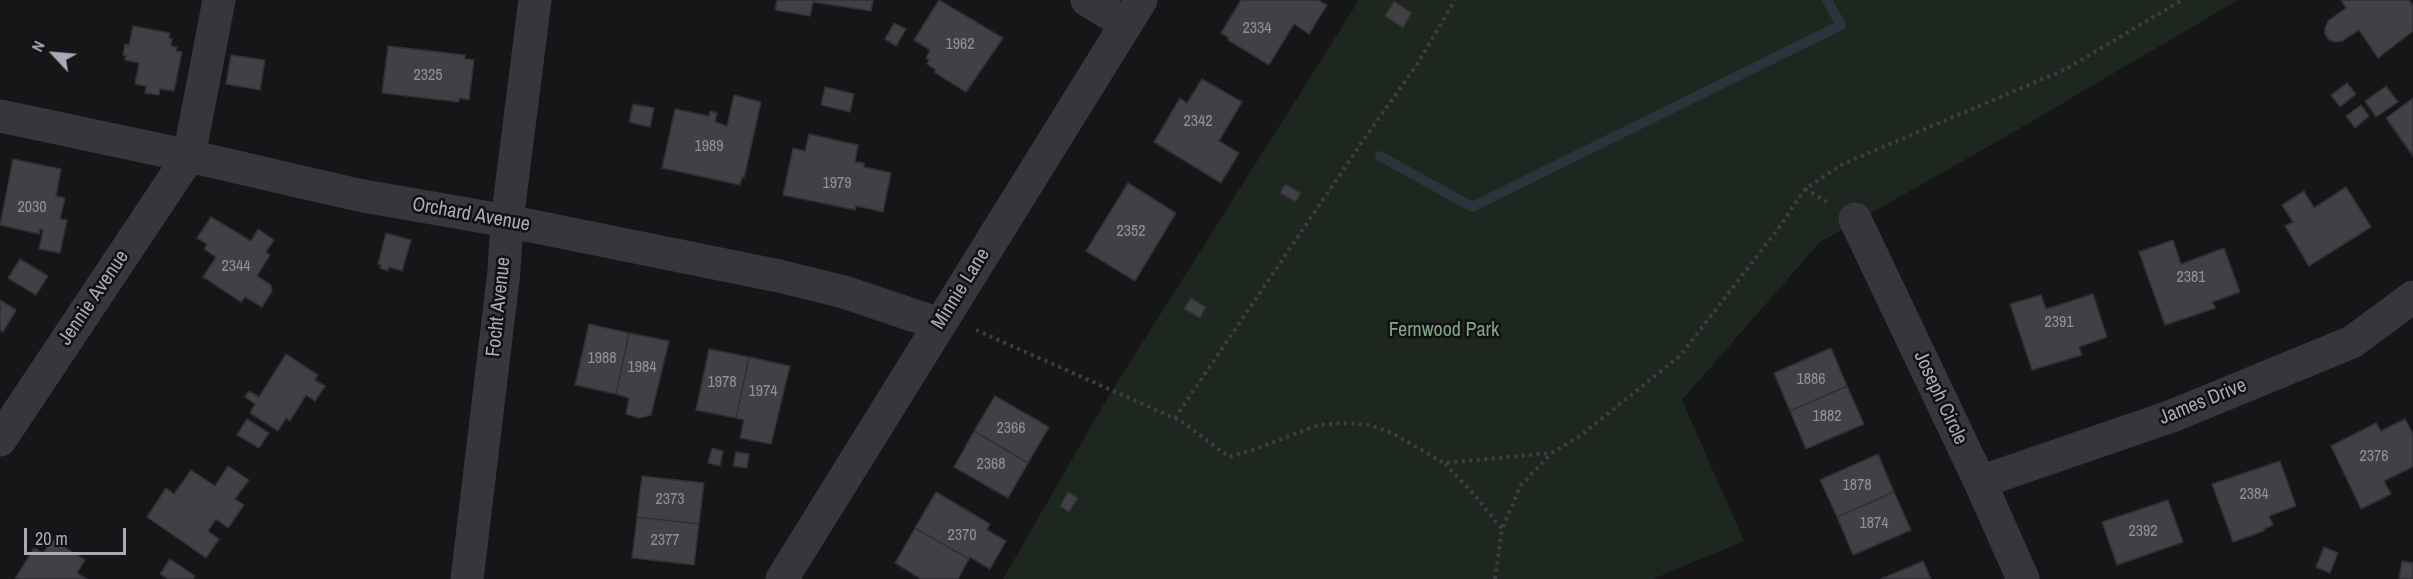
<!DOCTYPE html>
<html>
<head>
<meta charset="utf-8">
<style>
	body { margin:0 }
	#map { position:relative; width:2413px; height:579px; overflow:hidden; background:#161618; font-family:"Archivo Narrow",sans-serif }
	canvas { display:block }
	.north { position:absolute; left:24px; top:24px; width:60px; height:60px; -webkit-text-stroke:4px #111113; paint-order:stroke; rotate:296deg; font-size:16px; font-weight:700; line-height:24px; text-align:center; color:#a7aab9 }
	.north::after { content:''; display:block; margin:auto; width:21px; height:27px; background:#a7aab9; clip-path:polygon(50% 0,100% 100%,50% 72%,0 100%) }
	.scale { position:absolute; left:24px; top:528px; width:102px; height:27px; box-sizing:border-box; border:3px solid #a7aab9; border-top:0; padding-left:8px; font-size:18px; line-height:21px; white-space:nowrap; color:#a7aab9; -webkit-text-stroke:4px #111113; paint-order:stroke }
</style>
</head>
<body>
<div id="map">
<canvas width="2413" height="579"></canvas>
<div class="north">N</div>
<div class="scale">20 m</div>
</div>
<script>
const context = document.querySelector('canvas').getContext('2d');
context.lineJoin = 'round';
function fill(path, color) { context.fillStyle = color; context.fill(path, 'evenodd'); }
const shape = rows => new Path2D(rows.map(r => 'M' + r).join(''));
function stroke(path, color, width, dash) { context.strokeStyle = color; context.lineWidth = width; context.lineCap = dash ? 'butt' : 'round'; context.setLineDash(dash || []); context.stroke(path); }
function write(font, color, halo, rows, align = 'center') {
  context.font = font + ' "Archivo Narrow",sans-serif'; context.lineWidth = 5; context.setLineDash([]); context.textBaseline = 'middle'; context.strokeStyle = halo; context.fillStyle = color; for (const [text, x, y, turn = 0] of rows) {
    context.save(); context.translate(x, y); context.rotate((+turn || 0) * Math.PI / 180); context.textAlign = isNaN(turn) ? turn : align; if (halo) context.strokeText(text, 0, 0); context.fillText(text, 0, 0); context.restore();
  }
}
fill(shape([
	[1359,0,2238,0,2000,140,1820,242,1682,400,1744,541,1653,579,1003,579,1108,397]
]), '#1d261f');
stroke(shape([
	[1380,156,1472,207,1841,25,1827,0]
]), '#2b333d', 10);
const building = shape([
	[777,0,873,0,871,11,813,2,810,16,775,10,777,0],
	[939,0,1003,38,966,92,934,72,936,70,927,64,929,60,926,58,930,50,914,40,939,0],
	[1241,0,1318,0,1327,5,1309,34,1294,24,1269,65,1228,40,1229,38,1221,33,1241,0],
	[2341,0,2409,0,2413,5,2413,31,2378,58,2359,30,2342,41,2336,42,2329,40,2325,34,2325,28,2328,21,2346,8,2341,0],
	[1394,1,1412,13,1403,28,1385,16,1394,1],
	[894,23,906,29,896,46,885,39,894,23],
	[133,26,170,33,169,38,172,39,171,46,177,47,176,51,182,52,174,91,160,89,159,95,145,93,146,86,135,84,139,63,125,60,126,56,123,55,125,44,129,45,133,26],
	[388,46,465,55,465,59,474,60,469,100,459,98,459,102,382,93,388,46],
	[231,55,265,60,260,90,226,84,231,55],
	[1202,79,1242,102,1219,141,1239,153,1221,183,1154,142,1180,98,1187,103,1202,79],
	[2347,83,2356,94,2340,107,2331,95,2347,83],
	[2386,86,2398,102,2376,117,2365,101,2386,86],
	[825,87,854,94,850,112,821,105,825,87],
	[734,95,761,102,744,178,742,177,740,185,662,168,675,109,709,116,710,111,717,113,715,122,727,126,734,95],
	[2413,98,2413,156,2386,118,2413,98],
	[633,104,654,108,650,127,629,122,633,104],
	[2361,105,2369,116,2355,128,2346,116,2361,105],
	[809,134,858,145,855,162,864,163,864,167,891,173,883,212,856,206,855,210,783,195,793,148,805,151,809,134],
	[13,159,61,169,56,196,65,198,60,219,67,220,60,253,39,249,43,230,40,229,39,234,0,225,13,159],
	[1128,183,1176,213,1135,281,1086,251,1128,183],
	[1285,184,1301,193,1295,202,1280,193,1285,184],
	[2346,187,2371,227,2309,266,2285,226,2293,222,2282,205,2304,191,2314,208,2346,187],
	[211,217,251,241,258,229,274,240,266,252,270,255,257,276,271,285,272,291,262,307,245,297,241,302,203,277,216,257,204,249,207,244,197,238,211,217],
	[386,233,411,240,402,271,389,267,388,271,380,268,381,265,378,264,386,233],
	[2173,240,2181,264,2224,248,2240,292,2212,302,2216,308,2165,325,2139,252,2173,240],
	[20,259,48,276,36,295,8,278,20,259],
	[2093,294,2107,337,2079,347,2082,355,2032,370,2010,304,2041,295,2046,309,2093,294],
	[1191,298,1206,307,1200,318,1184,309,1191,298],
	[0,300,16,310,3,332,0,330,0,300],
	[589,324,629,333,616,394,575,385,589,324],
	[629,333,669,341,651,415,639,418,626,414,629,398,616,394,629,333],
	[1831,348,1847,386,1790,411,1774,373,1831,348],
	[709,349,749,357,736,418,696,410,709,349],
	[286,354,318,375,315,380,325,386,315,401,306,395,290,421,286,418,278,431,250,413,255,404,245,397,249,391,259,397,286,354],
	[749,357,790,366,771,444,740,438,744,420,736,418,749,357],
	[1847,386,1864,424,1806,449,1790,411,1847,386],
	[995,396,1049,427,1028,463,974,431,995,396],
	[247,419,269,433,259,448,237,435,247,419],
	[2405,419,2413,434,2413,467,2384,481,2391,494,2361,509,2331,446,2376,423,2381,431,2405,419],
	[974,431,1028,463,1008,498,954,467,974,431],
	[712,448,723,451,720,466,708,463,712,448],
	[736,452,749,454,747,468,733,466,736,452],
	[1878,454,1894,492,1837,517,1820,480,1878,454],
	[2280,461,2296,506,2269,516,2273,525,2264,529,2264,531,2233,542,2212,484,2280,461],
	[228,466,249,480,235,499,244,505,228,528,216,519,208,531,219,539,206,558,147,517,166,488,174,494,191,470,215,486,228,466],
	[642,476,704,483,699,524,637,517,642,476],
	[936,492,990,524,987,530,1006,541,990,569,970,557,969,559,915,528,936,492],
	[1068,492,1078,498,1069,512,1060,506,1068,492],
	[1894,492,1911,530,1853,555,1837,517,1894,492],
	[2168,500,2183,542,2117,565,2102,522,2168,500],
	[637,517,699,524,694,565,632,558,637,517],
	[915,528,969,559,958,579,921,579,895,563,915,528],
	[52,539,85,560,77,573,87,579,15,579,34,548,43,553,52,539],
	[2324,547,2338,553,2330,573,2316,567,2324,547],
	[170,559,195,576,193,579,168,579,160,574,170,559],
	[1923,561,1931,579,1881,579,1923,561],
	[2402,561,2413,563,2413,579,2399,579,2402,561]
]);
fill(building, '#404045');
stroke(building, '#303034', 1.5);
stroke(shape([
	[1805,189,1827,202],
	[976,330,1181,421,1229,457,1253,450,1318,425,1344,423,1370,425,1394,434,1444,463,1551,453],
	[1175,418,1360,145,1418,63,1455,0],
	[1445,464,1472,492,1502,529],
	[1495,579,1502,529,1521,485,1552,453,1580,436,1680,356,1778,229,1805,189,1843,164,2066,69,2182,0]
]), '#3c3e44', 4, [3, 4.5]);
stroke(shape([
	[1087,0,1126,24],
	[0,116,189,156,358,195,507,221,779,276,844,292,939,324],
	[1855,219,1980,482,2023,579],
	[0,440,189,156,219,0],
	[1980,482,2172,416,2352,342,2413,297],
	[467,579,504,271,507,221,535,0],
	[782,579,1141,0]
]), '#36373d', 33);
write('16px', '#8d909c', null, [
	["2334",1257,29],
	["1962",960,45],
	["2325",428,76],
	["2342",1198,122],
	["1989",709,147],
	["1979",837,184],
	["2030",32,208],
	["2352",1131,232],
	["2344",236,267],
	["2381",2191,278],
	["2391",2059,323],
	["1988",602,359],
	["1984",642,368],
	["1886",1811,380],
	["1978",722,383],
	["1974",763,392],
	["1882",1827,417],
	["2366",1011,429],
	["2376",2374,457],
	["2368",991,465],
	["1878",1857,486],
	["2384",2254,495],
	["2373",670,500],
	["1874",1874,524],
	["2392",2143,532],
	["2370",962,536],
	["2377",665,541]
]);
write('20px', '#a7aab9', '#111113', [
	["Orchard Avenue",471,215,10],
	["Minnie Lane",961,289,-58],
	["Jennie Avenue",94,298,-56],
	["Focht Avenue",499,307,-84],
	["Joseph Circle",1940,398,65],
	["James Drive",2203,402,-22]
]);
write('20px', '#7da584', '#111113', [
	["Fernwood Park",1444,331]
]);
</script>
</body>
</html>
